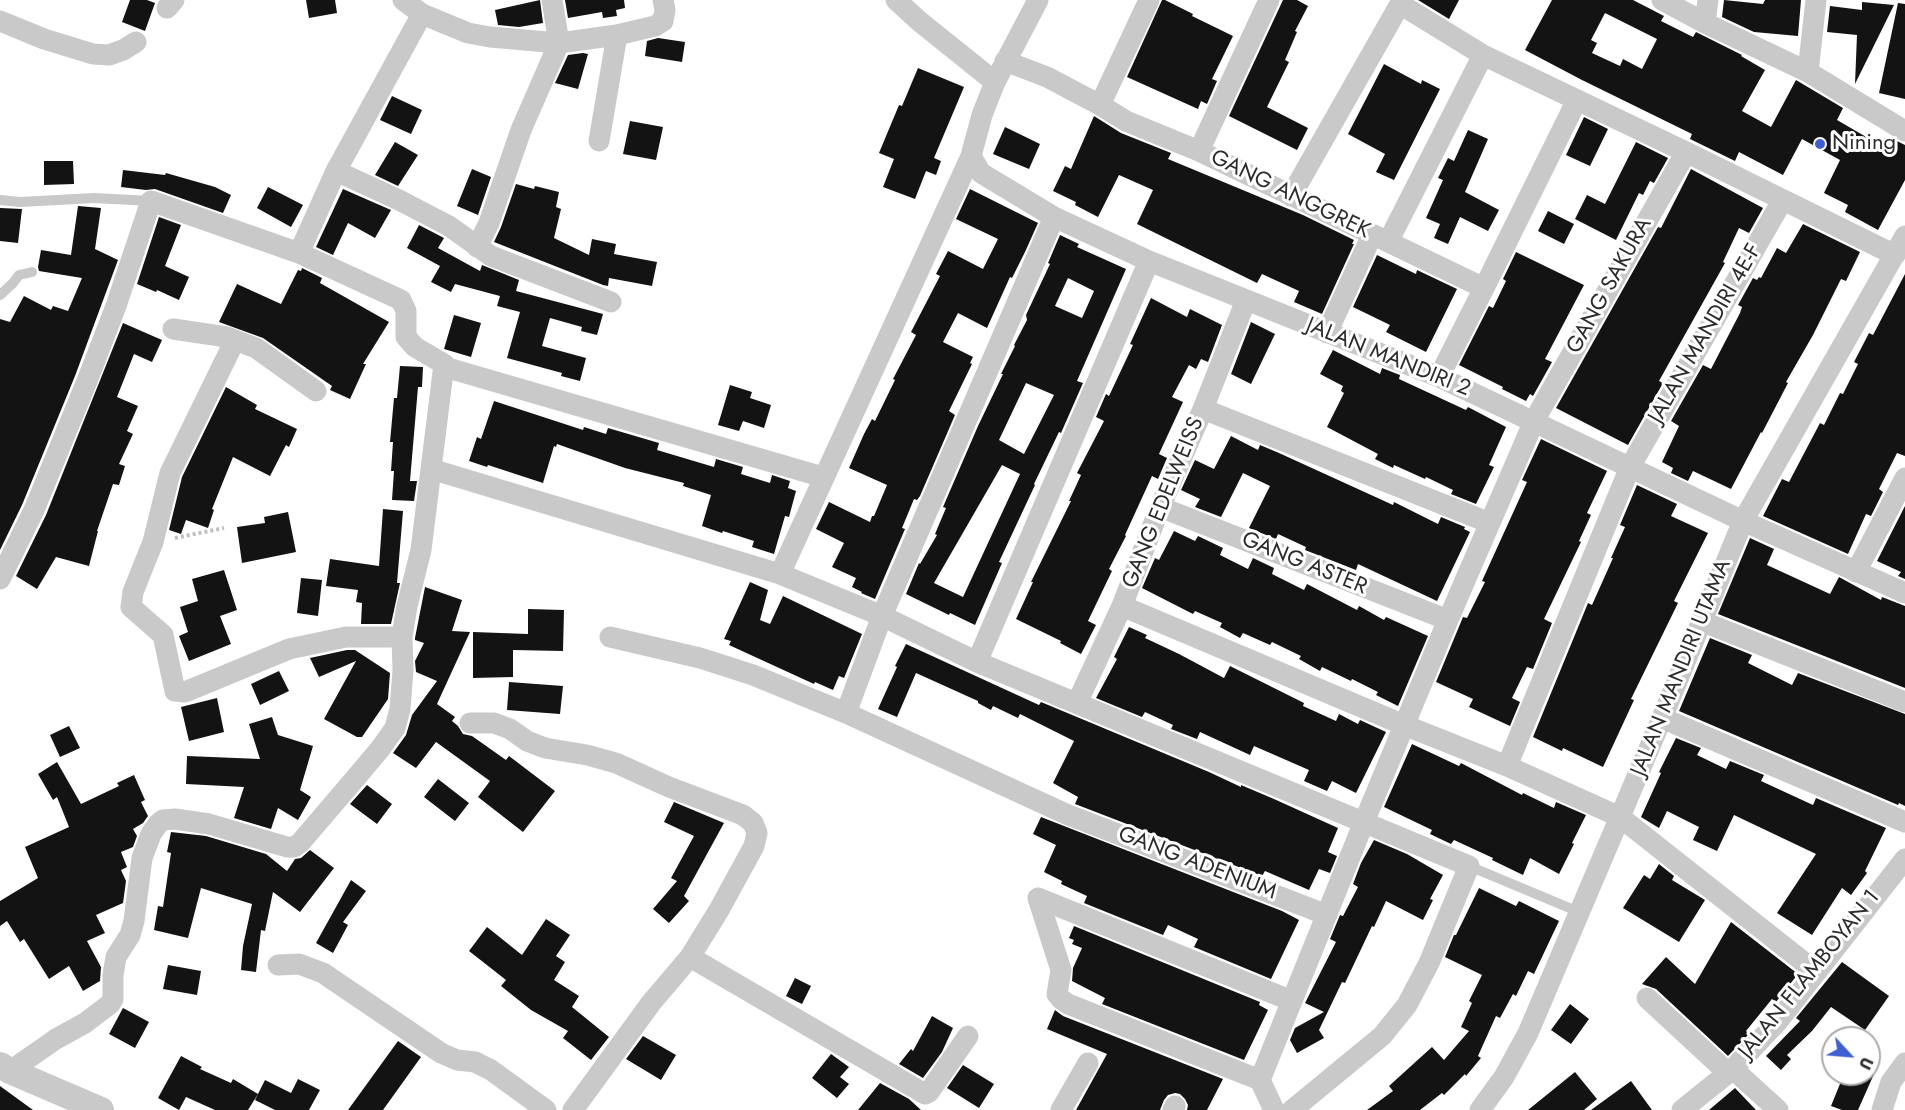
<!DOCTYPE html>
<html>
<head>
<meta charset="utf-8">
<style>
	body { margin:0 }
	#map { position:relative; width:1905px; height:1110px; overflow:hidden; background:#fff; font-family:Jost,sans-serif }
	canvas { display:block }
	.north { position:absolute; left:1821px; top:1026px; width:60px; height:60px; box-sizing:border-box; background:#fff; border:2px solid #ababab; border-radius:50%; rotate:116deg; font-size:16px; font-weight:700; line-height:24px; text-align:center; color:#2c2c2c }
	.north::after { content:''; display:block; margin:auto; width:21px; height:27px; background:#405fd1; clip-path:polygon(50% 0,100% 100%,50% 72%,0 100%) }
</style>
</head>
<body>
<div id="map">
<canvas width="1905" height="1110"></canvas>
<div class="north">U</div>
</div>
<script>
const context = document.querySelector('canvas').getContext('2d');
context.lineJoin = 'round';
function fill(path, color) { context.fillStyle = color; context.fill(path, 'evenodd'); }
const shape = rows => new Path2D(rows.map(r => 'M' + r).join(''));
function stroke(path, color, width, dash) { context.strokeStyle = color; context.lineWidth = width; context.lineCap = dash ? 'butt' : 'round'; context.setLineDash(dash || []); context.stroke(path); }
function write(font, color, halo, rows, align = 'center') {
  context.font = font + ' Jost,sans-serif'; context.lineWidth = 6; context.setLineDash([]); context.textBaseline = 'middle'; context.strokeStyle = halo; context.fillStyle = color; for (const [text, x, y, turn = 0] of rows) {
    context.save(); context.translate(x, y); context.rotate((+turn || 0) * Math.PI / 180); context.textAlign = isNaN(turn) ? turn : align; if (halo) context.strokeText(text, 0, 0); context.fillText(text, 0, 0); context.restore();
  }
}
fill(shape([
	[130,0,147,0,155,3,145,31,122,22],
	[306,0,335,0,337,13,309,18],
	[540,0,543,23,519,27,498,25,495,10],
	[565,0,624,0,625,8,616,10,617,16,603,18,602,12,568,18],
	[1162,0,1165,0,1193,14,1192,16,1233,36,1212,79,1217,81,1207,104,1201,101,1198,109,1127,77],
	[1283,0,1297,0,1308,6,1295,31,1297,32,1285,60,1289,62,1267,107,1308,128,1297,150,1229,116],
	[1418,0,1459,0,1449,19],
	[1552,0,1633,0,1664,16,1661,21,1693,37,1696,32,1742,55,1741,56,1765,70,1742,111,1771,127,1796,80,1843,108,1837,120,1887,149,1893,139,1905,145,1905,180,1878,230,1845,212,1848,205,1824,193,1840,160,1802,139,1783,175,1739,152,1735,161,1690,139,1692,134,1582,80,1525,50],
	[1605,13,1657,39,1642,69,1623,59,1620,66,1592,53,1597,43,1591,40],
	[1724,0,1763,4,1765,0,1801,0,1798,36,1754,32,1722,17],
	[1862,2,1894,5,1855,84,1857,35,1827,32,1830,6,1862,10],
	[1898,3,1905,4,1905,99,1879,93],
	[658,38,685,42,682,62,645,56,647,41],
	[583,53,588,54,578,89,555,83,568,55],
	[1384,64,1421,84,1422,80,1440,89,1394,180,1376,172,1385,154,1348,134],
	[918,68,964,87,934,158,941,161,936,175,926,171,915,199,883,187,894,159,879,153,899,105,902,106],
	[392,96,422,110,411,134,380,120],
	[1094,116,1121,133,1171,153,1168,159,1303,215,1354,240,1352,244,1354,244,1322,314,1294,302,1299,291,1262,274,1257,283,1137,224,1153,190,1119,175,1098,217,1075,205,1076,202,1053,191,1065,166,1071,169],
	[1584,117,1608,129,1590,166,1566,155],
	[630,121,663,127,656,160,623,154],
	[1005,127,1040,144,1029,169,993,154],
	[1468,130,1488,139,1465,192,1499,210,1488,231,1460,217,1448,244,1434,238,1440,224,1426,218,1443,180,1438,178,1448,158,1454,161],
	[395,142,418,155,398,186,375,175],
	[1636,142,1668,158,1654,183,1650,181,1643,195,1639,193,1616,240,1575,219,1587,195,1605,204],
	[44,161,73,161,74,184,44,185],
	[472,169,491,177,478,215,457,206],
	[1691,169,1763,208,1749,233,1739,228,1723,262,1725,263,1659,381,1663,383,1628,445,1556,408,1658,227,1661,228],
	[123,170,165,175,166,173,215,187,231,195,223,213,155,189,146,190,121,187],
	[516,184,534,189,535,186,559,192,556,207,561,209,554,238,589,255,592,239,616,244,614,254,657,262,652,286,609,278,608,286,603,285,494,242,501,227],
	[268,187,303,205,291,227,257,208],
	[343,189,391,210,375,238,348,223,333,255,316,247],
	[970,189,1038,223,1025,252,1012,278,1010,277,987,328,958,313,943,342,973,357,970,363,972,364,949,411,955,415,920,496,917,500,914,499,902,528,905,529,875,599,861,593,862,592,852,587,856,578,832,567,844,543,816,529,829,502,870,522,872,516,874,516,887,485,849,468,864,434,872,419,875,421,895,380,893,379,916,335,911,332,940,276,936,274,948,251,983,269,998,239,956,219],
	[78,206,101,208,95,249,118,260,75,376,22,505,0,550,0,319,10,322,24,296,51,310,53,306,68,311,82,278,39,271,38,267,41,250,71,255],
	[0,208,22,209,18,243,0,241],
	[1548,211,1574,224,1564,244,1538,231],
	[159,217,181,225,165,266,189,277,179,300,157,290,156,292,137,284],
	[1803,224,1860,252,1846,281,1841,279,1813,335,1786,382,1788,383,1762,433,1761,432,1731,489,1693,471,1688,481,1671,473,1673,468,1662,462,1679,426,1671,421,1703,365,1711,369,1740,313,1742,307,1738,305,1753,278,1757,280,1759,277,1761,278,1777,248,1786,253],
	[419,225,444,238,438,248,480,271,482,265,519,280,516,291,603,314,597,335,581,331,582,327,550,318,542,346,586,358,580,381,561,376,562,373,507,358,520,312,497,306,500,296,455,284,451,292,431,282,440,266,407,248],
	[1060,235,1079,244,1077,247,1126,269,1077,381,1083,383,1061,433,1059,432,1034,484,1035,485,999,562,1002,563,975,625,950,613,949,615,906,594,919,563,920,564,937,535,935,534,946,508,943,507,978,426,1003,374,1001,374,1015,346,1014,345,1027,320,1026,315,1050,264,1048,263],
	[1068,278,1094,291,1082,318,1055,306],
	[1026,383,1054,395,1024,454,999,440],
	[1002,465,1020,474,963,597,934,583],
	[1516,252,1584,285,1545,359,1552,362,1533,396,1530,394,1526,401,1502,389,1503,387,1459,365,1489,306,1493,308,1506,281,1503,279],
	[1377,255,1416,274,1417,270,1457,289,1426,352,1386,332,1390,325,1353,307],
	[302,268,322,278,320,283,389,322,363,364,366,364,350,399,330,390,332,386,263,338,219,322,237,284,281,304,298,270,301,271],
	[1905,274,1905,456,1897,453,1879,489,1883,492,1871,516,1866,514,1848,554,1763,516,1782,479,1789,482,1820,423,1824,425,1840,393,1843,394,1858,364,1854,362,1869,333,1873,335],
	[1151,298,1187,317,1190,309,1222,325,1208,362,1201,359,1196,369,1189,365,1172,397,1183,402,1159,454,1167,458,1158,479,1152,476,1125,535,1126,536,1109,569,1112,571,1088,621,1096,625,1081,654,1060,643,1061,641,1016,619,1033,582,1031,582,1071,501,1069,501,1081,475,1077,473,1104,421,1096,417,1106,394,1109,396,1133,345,1130,344],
	[454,315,481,323,471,357,444,349],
	[1251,322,1275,334,1251,384,1231,374],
	[123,323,162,340,152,362,134,354,117,397,138,406,127,431,133,434,119,464,125,466,119,485,113,484,97,531,98,531,89,566,56,557,37,589,16,576,46,515],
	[1333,350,1380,374,1382,368,1400,375,1399,379,1466,410,1468,407,1506,427,1489,465,1494,467,1476,504,1451,494,1453,490,1426,477,1425,479,1394,465,1393,468,1375,459,1378,454,1327,427,1344,393,1341,391,1343,386,1320,374],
	[400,366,423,367,422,387,418,387,410,481,417,481,414,501,392,500,394,471,391,471,393,442,390,442,394,398,397,398],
	[730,385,752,392,750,398,771,405,764,428,743,421,739,431,718,425],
	[226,387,257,405,255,409,297,429,289,447,286,445,270,476,233,457,212,509,214,510,208,528,186,520,181,534,169,530,182,477],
	[494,401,583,430,584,427,606,434,608,428,659,443,657,450,714,467,716,459,743,467,741,474,770,483,772,475,790,481,788,488,796,491,789,517,785,516,774,554,752,547,754,541,723,531,722,533,702,526,711,495,683,486,684,483,625,468,557,444,556,447,554,446,543,483,488,465,487,467,469,461,477,437,481,439],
	[1231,436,1258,450,1260,445,1279,453,1393,505,1394,502,1438,524,1441,517,1465,527,1464,529,1470,532,1437,601,1358,564,1356,570,1305,550,1306,547,1278,534,1276,539,1249,528,1270,486,1243,473,1221,517,1195,507,1200,499,1181,490,1195,460,1214,469],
	[1541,439,1607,471,1587,513,1591,515,1579,541,1581,542,1544,619,1552,623,1533,669,1527,667,1512,698,1520,702,1510,726,1469,707,1473,699,1436,682,1463,617,1467,618,1485,582,1482,581,1527,482,1522,480],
	[1637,485,1677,504,1671,516,1708,533,1674,601,1678,603,1631,699,1634,700,1603,767,1563,748,1562,751,1533,737,1588,603,1592,605,1613,558,1611,558,1625,527,1620,525],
	[1905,506,1905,579,1898,576,1901,572,1877,561],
	[383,509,403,511,397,583,400,583,391,624,361,624,362,603,356,602,358,590,326,586,330,559,379,566],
	[288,512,296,552,242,563,237,527,265,523,264,517],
	[1174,531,1195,541,1198,536,1223,548,1220,555,1248,569,1253,558,1274,568,1272,574,1304,590,1307,584,1357,610,1359,606,1384,620,1386,617,1428,636,1398,706,1376,695,1378,692,1352,679,1351,681,1322,667,1320,671,1299,659,1301,656,1272,642,1270,645,1243,633,1240,638,1220,627,1222,623,1195,611,1193,614,1142,588,1155,558,1159,560],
	[1750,538,1774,549,1767,565,1830,594,1839,577,1881,600,1882,597,1905,606,1905,688,1718,614],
	[224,570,237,610,220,616,231,644,189,661,179,636,188,632,180,607,198,601,192,579],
	[301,578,322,580,318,616,297,613],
	[750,582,768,590,760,620,770,624,783,596,862,634,844,678,839,676,833,690,815,682,814,684,729,645,731,641,724,639],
	[425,587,462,600,452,631,470,632,437,704,455,717,452,721,458,726,463,734,472,736,506,760,509,756,555,791,523,832,478,797,490,781,436,742,416,768,393,753,406,735,412,715,437,681,416,672,415,661,424,643,415,640,415,638],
	[528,609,564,610,563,651,513,650,513,677,473,678,473,632,528,634],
	[1129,627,1147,635,1145,638,1179,654,1224,678,1230,666,1304,703,1303,706,1336,721,1339,714,1358,724,1360,720,1386,732,1356,793,1332,781,1327,791,1304,781,1309,770,1254,746,1250,755,1200,732,1197,739,1171,729,1173,725,1145,712,1142,717,1096,698,1117,659,1114,657],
	[1710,638,1752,655,1748,663,1792,685,1798,673,1905,714,1905,806,1899,803,1898,805,1679,711],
	[906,644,1039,705,1041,702,1209,772,1241,787,1241,785,1274,799,1338,828,1328,852,1337,856,1330,873,1319,869,1309,890,1265,871,1262,876,1075,804,1078,797,1053,783,1074,741,1020,714,1018,718,993,706,991,710,978,703,978,701,916,673,897,717,878,709,897,667,895,666],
	[347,650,355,650,390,673,388,699,362,737,357,737,324,719,356,661,319,677,310,658],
	[279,671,289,691,260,705,251,684],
	[509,682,563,686,560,714,507,710],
	[217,698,224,732,189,741,181,707],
	[272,717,278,735,313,746,300,790,311,797,298,820,278,808,271,829,234,818,244,787,186,784,187,756,260,759,249,724],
	[69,726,80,748,60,757,50,735],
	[1676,738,1701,748,1697,755,1726,769,1730,761,1764,775,1761,781,1813,805,1816,798,1886,828,1865,871,1867,873,1851,895,1842,888,1812,935,1777,913,1816,854,1734,815,1717,851,1693,840,1699,827,1667,811,1659,828,1641,817,1661,773,1659,772],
	[1412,744,1459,766,1461,763,1522,795,1523,793,1554,808,1556,802,1586,815,1572,843,1574,844,1559,874,1530,858,1523,875,1492,860,1493,858,1454,840,1451,844,1430,834,1432,830,1384,807],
	[57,762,81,804,119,786,117,783,134,775,145,800,141,802,148,816,143,823,133,829,137,836,133,847,121,852,127,867,121,870,126,881,123,903,96,915,105,933,87,941,101,967,100,981,83,991,69,966,49,979,24,939,20,942,7,921,0,926,0,901,38,878,25,847,69,827,57,797,53,800,38,774],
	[438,779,469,803,455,821,424,797],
	[367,785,392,804,377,824,350,804],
	[674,802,724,823,684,896,689,901,669,923,653,909,677,881,671,878,694,836,664,822],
	[1041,817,1282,911,1299,920,1271,979,1194,947,1198,939,1168,925,1163,935,1084,903,1087,896,1061,884,1062,881,1044,872,1056,845,1033,834],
	[171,832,206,836,266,854,287,871,295,859,301,858,310,850,334,868,300,912,273,892,265,931,261,930,256,972,241,970,243,946,252,904,201,888,188,938,154,930,158,906,163,907,171,853,167,852],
	[1374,840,1407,854,1443,875,1430,899,1433,900,1423,920,1386,901,1374,927,1372,926,1345,983,1342,982,1319,1030,1324,1038,1297,1053,1290,1040,1295,1028,1324,1012,1305,1003,1336,942,1330,939,1340,915,1343,916,1358,887,1353,884,1361,863],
	[1659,864,1674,876,1672,880,1705,900,1679,942,1623,908,1644,875,1650,879],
	[351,880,366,891,343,922,348,925,333,953,316,943],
	[1479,888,1516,906,1519,901,1559,921,1534,974,1528,971,1516,996,1513,994,1500,1018,1496,1016,1478,1056,1481,1058,1466,1076,1465,1074,1444,1095,1442,1093,1420,1110,1367,1110,1393,1091,1389,1086,1432,1047,1444,1060,1469,1031,1461,1027,1472,1003,1469,1001,1482,975,1445,957,1454,935,1456,935],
	[546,919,570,935,556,956,565,962,554,980,579,996,572,1007,609,1037,591,1060,563,1038,568,1031,531,1010,501,986,506,980,469,951,487,927,522,955],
	[1731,922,1798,974,1776,1002,1772,999,1746,1031,1749,1034,1728,1056,1656,989,1642,984,1666,957,1695,984],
	[1074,926,1260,1002,1259,1005,1268,1010,1244,1060,1102,1004,1105,998,1072,981,1073,968,1082,948,1072,944,1074,940,1069,938],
	[1842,962,1889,996,1865,1030,1831,1007,1812,1031,1787,1055,1791,1059,1781,1070,1766,1056,1800,1021,1796,1018],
	[168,965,201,971,197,995,163,989],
	[795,978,811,986,802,1004,786,996],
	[1570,1004,1589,1019,1571,1044,1551,1030],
	[123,1008,149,1022,135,1048,109,1034],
	[1055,1010,1063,1016,1223,1079,1207,1110,1187,1110,1188,1105,1185,1099,1180,1094,1175,1093,1168,1095,1164,1100,1160,1110,1076,1110,1107,1054,1047,1029],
	[932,1016,953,1028,942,1052,923,1078,899,1064,911,1049,913,1051],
	[643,1036,676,1055,661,1080,626,1059],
	[398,1041,421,1057,383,1110,348,1110],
	[831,1054,849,1067,840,1077,849,1084,837,1098,812,1078],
	[181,1056,202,1067,200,1069,231,1083,233,1079,258,1094,248,1110,215,1110,186,1097,179,1110,158,1098],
	[963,1065,994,1084,979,1108,947,1088],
	[1575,1072,1597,1099,1584,1110,1528,1110],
	[1844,1074,1874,1074,1858,1110,1842,1110,1831,1106],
	[298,1079,320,1090,309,1110,275,1110,255,1100,265,1080,291,1093],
	[1631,1081,1652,1110,1591,1110],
	[880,1083,909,1099,921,1110,858,1110],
	[0,1086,33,1110,0,1110],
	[1735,1088,1756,1110,1709,1110]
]), '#131313');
stroke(shape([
	[175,538,224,528]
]), '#c0c0c0', 4, [3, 3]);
stroke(shape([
	[0,200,20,202,94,198,151,201],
	[0,295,13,283,19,275,32,272],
	[1469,866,1579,912]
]), '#c9c9c9', 10);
stroke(shape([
	[403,0,422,14,468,33,490,37,559,43,552,0],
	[896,0,919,21,995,82],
	[1038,0,995,82,982,115,971,156,981,173,1054,217,1149,261,1439,377,1743,521,1905,593],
	[1662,0,1705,23,1808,72],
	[1816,0,1808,72,1905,131],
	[167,8,174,0],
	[0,21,44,39,93,54,109,55,123,50,136,42],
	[1705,23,1708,0],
	[1005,61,1047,77,1100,105,1126,121,1199,151,1484,288,1439,377],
	[1100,105,1149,0],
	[599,141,617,35],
	[1199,151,1269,0],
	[336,171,399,200,449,226,491,256,611,302],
	[1291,196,1400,4,1483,55,1686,152,1895,255],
	[1054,217,882,616,977,662,1469,866,1429,963,1407,1005,1382,1036,1292,1110],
	[1388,242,1483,55],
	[477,247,489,223,521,130,559,43,617,35,655,26,663,21,665,10,663,0],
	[299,253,336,171,422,14],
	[1484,288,1577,100],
	[173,329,227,337,256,348,316,391],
	[1327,333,1372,235],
	[235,340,170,473,153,542,133,592,131,607,163,635,175,691,185,692,289,649,346,637,402,637],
	[444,364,448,368,823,477],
	[1203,409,1490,523],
	[431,469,780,574,882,616,846,713],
	[1160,507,1448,620],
	[1856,572,1905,478],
	[780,574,971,156],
	[0,579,34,510,87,381,116,306,151,201,299,253,401,300,406,311,406,337,415,347,444,364,421,550,407,606,402,637,403,670,400,709,395,728,380,749,359,774,300,843,294,847,287,847,209,824,175,819,163,820,158,824,151,834,142,858,134,921,130,935,116,957,113,975,113,999,110,1004,85,1023,56,1039,10,1071],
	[1122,606,1404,725,1507,766,1620,817,1815,971],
	[1701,621,1905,702],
	[610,637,700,658,753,675,846,713,1066,814,1327,915],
	[977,662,1149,261],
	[1077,703,1122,606,1160,507,1203,409,1246,300],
	[1662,718,1905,822],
	[470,723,494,723,510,729,527,741,545,748,587,755,616,763,669,787,743,815,753,823,757,833,754,846,719,910,690,957,651,1003,573,1110],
	[1507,766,1630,467,1782,201],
	[1038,898,1061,970,1057,994,1061,999,1068,1004,1260,1080],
	[1038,898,1292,1001],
	[690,957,925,1094,929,1092,968,1036],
	[278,965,299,964,323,973,441,1053,457,1060,475,1062,491,1070,546,1110],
	[1647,998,1728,1073],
	[1733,1069,1778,1110],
	[1061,1110,1088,1063],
	[1173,1110,1175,1106],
	[1274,1110,1260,1080,1364,822,1448,620,1534,421,1686,152],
	[1480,1110,1504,1077,1528,1033,1662,718,1743,521,1905,236],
	[1682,1110,1733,1069,1778,1021,1905,859],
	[1882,1110,1891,1082,1905,1063]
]), '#c9c9c9', 21);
stroke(shape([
	[0,1065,10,1071,101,1110]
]), '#c9c9c9', 26);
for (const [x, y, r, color] of [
	[1820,144,6,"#405fd1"]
]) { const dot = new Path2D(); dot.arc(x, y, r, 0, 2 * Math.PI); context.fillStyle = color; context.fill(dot); stroke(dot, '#fff', 2); }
write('22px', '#2c2c2c', '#fff', [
	["Nining",1832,144]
], 'left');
write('22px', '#2c2c2c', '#fff', [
	["GANG ANGGREK",1290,195,26],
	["GANG SAKURA",1610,286,-61],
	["JALAN MANDIRI 4E-F",1706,334,-60],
	["JALAN MANDIRI 2",1388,358,22],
	["GANG EDELWEISS",1164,503,-68],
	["GANG ASTER",1304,564,22],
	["JALAN MANDIRI UTAMA",1682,668,-68],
	["GANG ADENIUM",1197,864,21],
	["JALAN FLAMBOYAN 1",1810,975,-51]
]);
</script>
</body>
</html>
